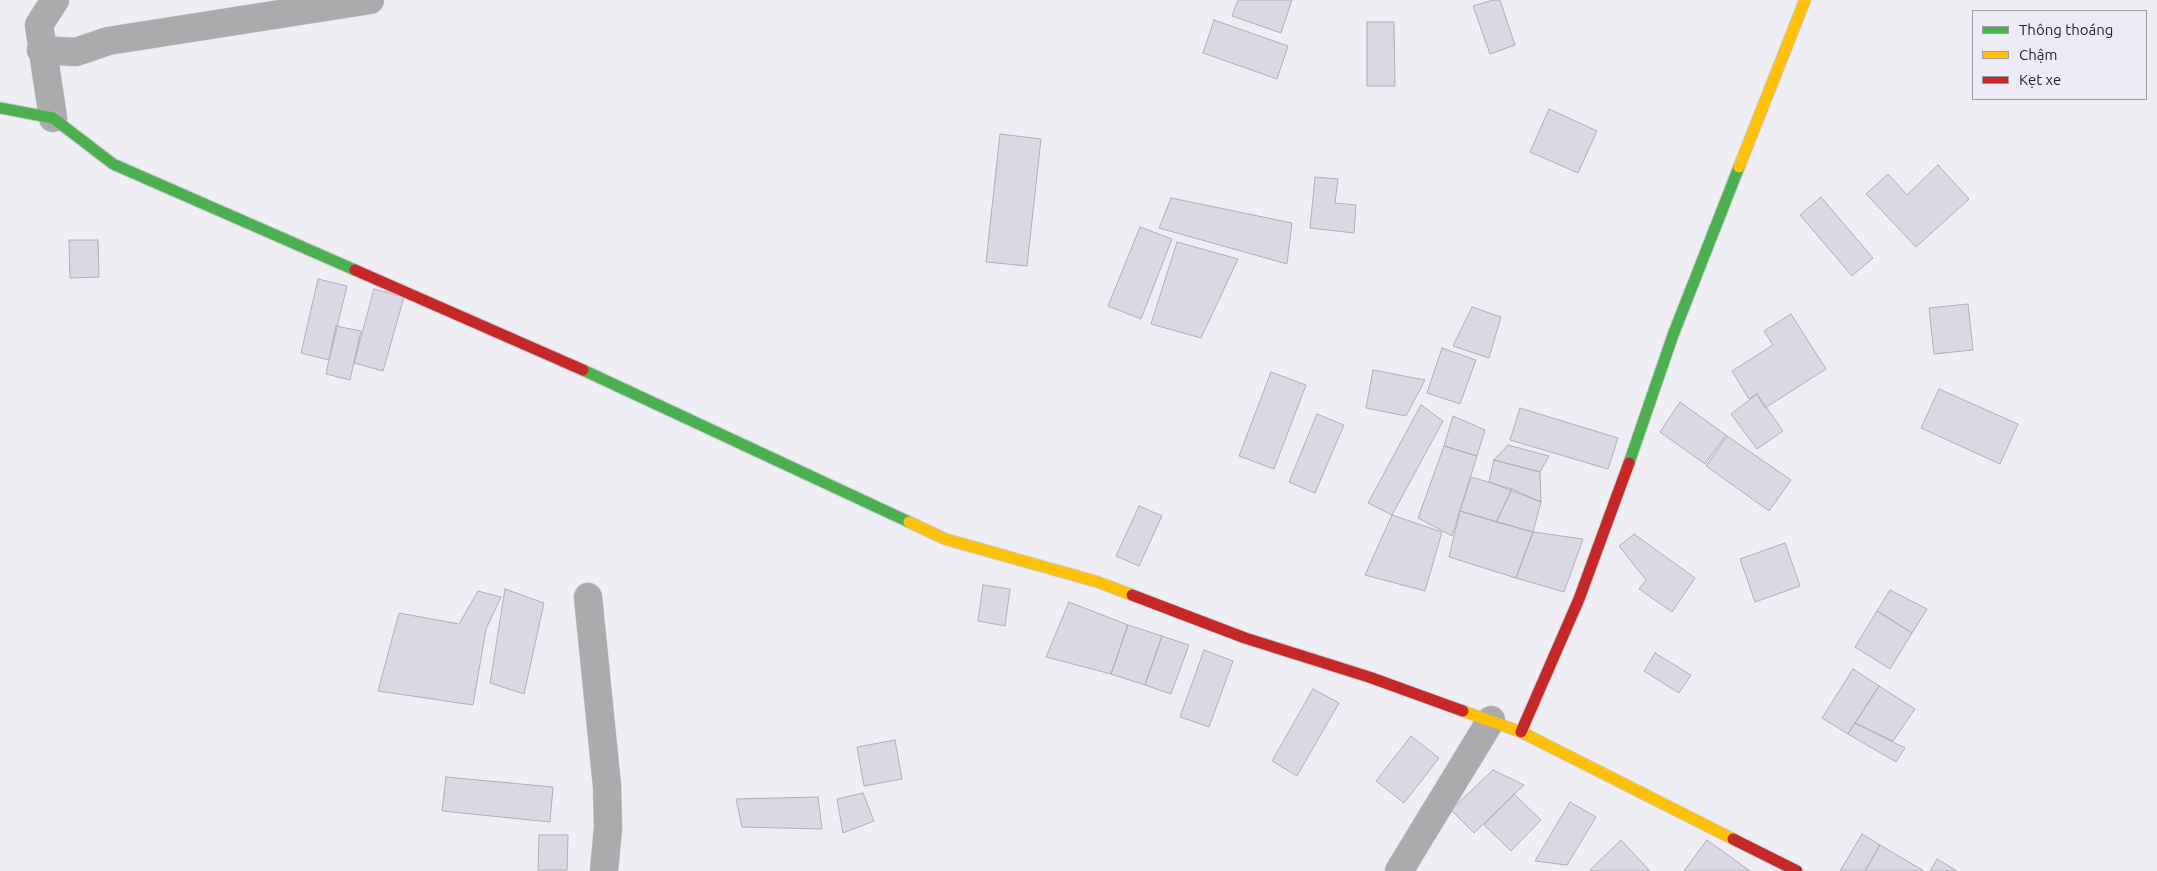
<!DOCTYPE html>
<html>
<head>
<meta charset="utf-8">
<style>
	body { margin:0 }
	#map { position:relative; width:2157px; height:871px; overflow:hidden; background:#efeef4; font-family:Ubuntu,sans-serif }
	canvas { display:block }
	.legend { position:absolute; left:1972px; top:10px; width:175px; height:90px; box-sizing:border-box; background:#edecf6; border:1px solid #9d9ca4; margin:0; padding:6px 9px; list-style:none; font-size:15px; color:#252529 }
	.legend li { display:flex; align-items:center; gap:10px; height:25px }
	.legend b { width:25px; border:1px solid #9d9ca4 }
</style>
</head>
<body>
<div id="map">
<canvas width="2157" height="871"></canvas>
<ul class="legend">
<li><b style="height:6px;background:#4caf50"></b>Thông thoáng</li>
<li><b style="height:6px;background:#ffc107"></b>Chậm</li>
<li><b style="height:6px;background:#c62828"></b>Kẹt xe</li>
</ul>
</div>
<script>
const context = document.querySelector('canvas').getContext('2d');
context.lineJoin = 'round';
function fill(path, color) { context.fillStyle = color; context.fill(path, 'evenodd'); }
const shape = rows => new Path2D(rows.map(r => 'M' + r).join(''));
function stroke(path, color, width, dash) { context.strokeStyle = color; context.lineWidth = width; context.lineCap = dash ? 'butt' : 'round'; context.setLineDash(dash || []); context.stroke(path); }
const building = shape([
	[1238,0,1292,0,1281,33,1232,16,1238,0],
	[1493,0,1500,0,1515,45,1490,54,1473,6,1493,0],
	[1214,20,1288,46,1277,79,1203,53,1214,20],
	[1367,22,1394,22,1395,86,1367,86,1367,22],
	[1549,109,1597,131,1578,173,1530,152,1549,109],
	[1000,134,1041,139,1027,266,986,262,1000,134],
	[1938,165,1969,199,1916,247,1866,194,1888,174,1907,195,1938,165],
	[1315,177,1338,179,1335,203,1356,205,1354,233,1310,228,1315,177],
	[1821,197,1873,258,1852,276,1800,215,1821,197],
	[1171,198,1292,223,1287,264,1159,228,1171,198],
	[1140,227,1172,239,1141,319,1108,306,1140,227],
	[69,240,98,240,99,277,70,278,69,240],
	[1177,242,1238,259,1201,338,1151,324,1177,242],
	[318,279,347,286,329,360,301,353,318,279],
	[374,289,404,297,383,371,354,363,374,289],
	[1968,304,1973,350,1934,354,1929,308,1968,304],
	[1472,307,1501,317,1489,358,1453,346,1472,307],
	[1791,314,1826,369,1765,408,1757,394,1749,399,1732,371,1773,345,1764,331,1791,314],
	[336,326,361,331,350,380,326,374,336,326],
	[1442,348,1476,360,1460,404,1427,393,1442,348],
	[1373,370,1425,380,1406,416,1366,408,1373,370],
	[1271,372,1306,385,1274,469,1239,456,1271,372],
	[1939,389,2018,424,2000,464,1921,428,1939,389],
	[1757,394,1783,431,1757,449,1731,414,1757,394],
	[1680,402,1726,435,1705,464,1660,432,1680,402],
	[1421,405,1443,421,1392,515,1368,503,1421,405],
	[1520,408,1618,438,1608,469,1510,440,1520,408],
	[1317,414,1344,425,1315,493,1289,482,1317,414],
	[1453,416,1485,430,1477,456,1444,446,1453,416],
	[1727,436,1791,480,1769,511,1706,466,1727,436],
	[1508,445,1549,456,1540,472,1494,460,1508,445],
	[1444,446,1477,456,1452,536,1418,518,1444,446],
	[1494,460,1540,472,1541,502,1489,482,1494,460],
	[1471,477,1512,489,1496,522,1460,511,1471,477],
	[1512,489,1541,502,1533,532,1496,522,1512,489],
	[1139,506,1162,516,1139,566,1116,556,1139,506],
	[1460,511,1533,532,1516,578,1449,557,1460,511],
	[1392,515,1442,532,1425,591,1365,575,1392,515],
	[1533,532,1583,539,1564,592,1516,578,1533,532],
	[1634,534,1695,578,1672,612,1639,589,1646,580,1619,546,1634,534],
	[1785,543,1800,586,1755,602,1740,559,1785,543],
	[983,585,1010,589,1005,626,978,621,983,585],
	[505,589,544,603,524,694,490,683,505,589],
	[1890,590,1927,609,1912,633,1877,611,1890,590],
	[478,591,501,597,486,629,473,705,378,691,399,613,459,624,478,591],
	[1069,602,1128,625,1111,674,1046,657,1069,602],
	[1877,611,1912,633,1890,669,1855,647,1877,611],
	[1128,625,1162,636,1145,685,1111,674,1128,625],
	[1162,636,1189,645,1171,694,1145,685,1162,636],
	[1204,650,1233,661,1209,727,1180,717,1204,650],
	[1655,653,1691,675,1679,693,1644,671,1655,653],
	[1853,669,1879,686,1848,734,1822,718,1853,669],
	[1879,686,1915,709,1893,741,1855,723,1879,686],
	[1313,689,1339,703,1297,776,1272,761,1313,689],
	[1855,723,1905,748,1896,762,1848,734,1855,723],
	[1411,736,1439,758,1404,803,1376,781,1411,736],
	[895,740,902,779,864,786,857,747,895,740],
	[1493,770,1524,785,1474,833,1451,810,1493,770],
	[446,777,553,787,550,822,442,811,446,777],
	[863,793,874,821,843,833,837,799,863,793],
	[1514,794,1541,820,1511,851,1484,825,1514,794],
	[818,797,822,829,742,827,736,799,818,797],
	[1570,802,1596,817,1567,865,1535,861,1570,802],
	[1862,834,1880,845,1865,871,1840,871,1862,834],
	[539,835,568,835,567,870,538,870,539,835],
	[1621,840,1650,871,1591,871,1590,870,1621,840],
	[1707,840,1750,871,1684,871,1707,840],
	[1880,845,1924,871,1865,871,1880,845],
	[1937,859,1957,871,1930,871,1937,859]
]);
fill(building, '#d9d8e4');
stroke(building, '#afafb3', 1);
const street = shape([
	[41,50,76,52,108,41,370,0],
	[53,118,39,25,55,0],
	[588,597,607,786,608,828,604,871],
	[1399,871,1491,720]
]);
const fast = shape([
	[0,108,53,118,113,164,355,270],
	[583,370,909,522],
	[1629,463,1673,335,1739,167]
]);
const slow = shape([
	[1739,167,1805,0],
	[909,522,945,539,1098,582,1132,595],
	[1463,711,1521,732,1733,839]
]);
const jam = shape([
	[355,270,583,370],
	[1132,595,1245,638,1369,677,1463,711],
	[1521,732,1579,599,1629,463],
	[1733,839,1797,871]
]);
stroke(street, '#cbcbcf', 29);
stroke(fast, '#cbcbcf', 13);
stroke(slow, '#cbcbcf', 13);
stroke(jam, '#cbcbcf', 13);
stroke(street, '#ababae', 28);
stroke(fast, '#4caf50', 11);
stroke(slow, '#ffc107', 11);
stroke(jam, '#c62828', 11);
</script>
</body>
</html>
